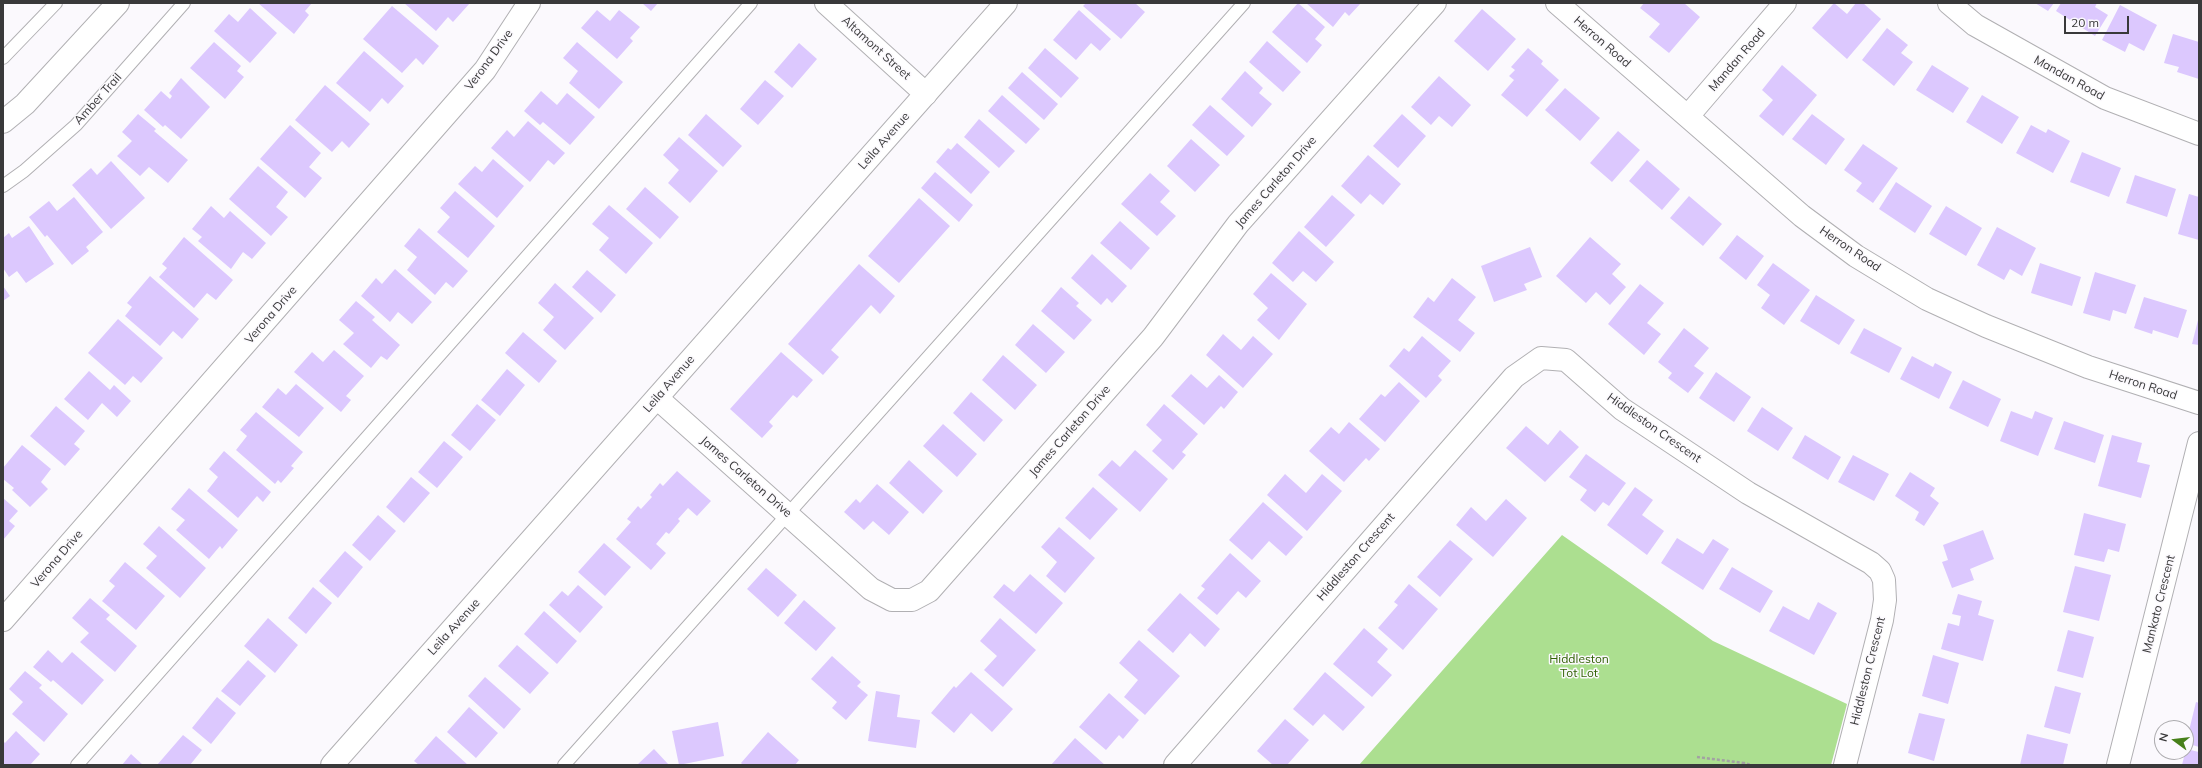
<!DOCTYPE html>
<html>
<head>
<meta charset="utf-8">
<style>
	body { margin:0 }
	#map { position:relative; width:2202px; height:768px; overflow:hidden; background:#fbf9fd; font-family:Mulish,sans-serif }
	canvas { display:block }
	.frame { position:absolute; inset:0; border:4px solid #39393a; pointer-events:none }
	.north { position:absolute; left:2154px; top:720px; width:40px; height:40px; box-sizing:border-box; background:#fbf9fd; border:1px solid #adacaf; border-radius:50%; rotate:285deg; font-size:11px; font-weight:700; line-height:16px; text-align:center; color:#39393a }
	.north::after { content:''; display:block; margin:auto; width:14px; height:18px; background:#47801a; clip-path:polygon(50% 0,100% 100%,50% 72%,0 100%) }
	.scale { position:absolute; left:2064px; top:16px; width:65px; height:18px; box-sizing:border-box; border:2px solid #39393a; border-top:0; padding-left:5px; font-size:12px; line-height:14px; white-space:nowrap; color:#39393a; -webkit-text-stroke:3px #fbf9fd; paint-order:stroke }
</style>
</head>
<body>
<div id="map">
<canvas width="2202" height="768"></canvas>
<div class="frame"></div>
<div class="north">N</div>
<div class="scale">20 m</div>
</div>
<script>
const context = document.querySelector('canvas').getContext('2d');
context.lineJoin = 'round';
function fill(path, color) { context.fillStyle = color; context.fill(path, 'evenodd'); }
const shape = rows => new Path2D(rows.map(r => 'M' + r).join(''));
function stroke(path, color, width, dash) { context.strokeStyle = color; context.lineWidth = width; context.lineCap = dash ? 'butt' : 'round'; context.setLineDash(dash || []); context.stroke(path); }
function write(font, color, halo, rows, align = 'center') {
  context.font = font + ' Mulish,sans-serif'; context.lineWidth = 3; context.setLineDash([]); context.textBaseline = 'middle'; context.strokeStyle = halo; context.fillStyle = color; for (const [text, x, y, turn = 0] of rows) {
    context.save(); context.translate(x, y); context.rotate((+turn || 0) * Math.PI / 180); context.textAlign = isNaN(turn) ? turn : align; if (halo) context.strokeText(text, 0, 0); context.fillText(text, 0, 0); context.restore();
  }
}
fill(shape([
	[1562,535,1713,641,1847,704,1831,765,1359,765]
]), '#acdf90');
fill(shape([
	[258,3,312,3,305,11,309,15,294,34],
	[404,3,470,3,453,22,448,17,436,31],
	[642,3,658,3,651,11],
	[1086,3,1135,3,1145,12,1121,39,1083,6],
	[1298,3,1325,27,1315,39,1322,45,1307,63,1272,32],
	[1306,3,1361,3,1349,16,1345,12,1333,27],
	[1644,3,1684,3,1700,17,1669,53,1649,37,1660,24,1640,8],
	[1834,3,1847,14,1856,3,1863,3,1881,19,1847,59,1812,28],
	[2035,3,2054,3,2048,11],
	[2061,3,2097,3,2095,7,2108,15,2095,36,2056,11],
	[2120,5,2157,25,2144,51,2129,43,2125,52,2102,40],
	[392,6,439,46,423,65,416,58,402,73,363,39],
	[250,8,277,33,250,63,214,31,229,14,238,22],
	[1482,9,1516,39,1488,71,1454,41],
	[597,10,610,21,619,10,640,27,630,38,633,41,617,59,581,28],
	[1079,10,1111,39,1100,51,1091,43,1076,60,1053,40],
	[1887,28,1908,45,1901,53,1913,62,1894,86,1862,60],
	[2173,34,2199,42,2199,79,2177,72,2179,67,2164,63],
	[1267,41,1301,72,1283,92,1249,62],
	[214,42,241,66,237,71,244,77,225,99,190,68],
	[577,42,623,82,599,109,569,83,578,71,563,58],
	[799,43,817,59,792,88,774,72],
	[1045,48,1079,78,1061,98,1028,68],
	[1528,48,1543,61,1541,64,1559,80,1527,117,1501,95,1514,80,1509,76,1515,70,1511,67],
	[364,51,404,86,388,104,382,98,370,112,336,83],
	[1782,65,1817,95,1783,136,1759,116,1773,100,1762,90],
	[1932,65,1969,88,1953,113,1916,90],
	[1245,71,1263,88,1259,93,1272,104,1252,127,1221,99],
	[1022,72,1058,104,1044,120,1008,88],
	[1439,76,1471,105,1452,127,1439,116,1431,125,1411,107],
	[181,78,210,107,181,139,165,125,163,127,144,110,161,91,170,99,172,96,169,93],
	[765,80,784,96,758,125,740,109],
	[325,85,370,124,349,148,342,141,332,152,295,120],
	[1565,88,1600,118,1580,141,1545,110],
	[541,91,557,105,567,93,595,117,570,145,543,122,540,125,524,111],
	[1002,95,1040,129,1026,144,988,111],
	[1982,95,2019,117,2002,144,1966,122],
	[1210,105,1245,136,1227,156,1192,125],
	[138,114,156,129,154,131,188,160,168,183,149,167,140,176,117,156,132,141,122,132],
	[706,114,742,146,723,167,688,135],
	[1402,114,1426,136,1398,168,1373,146],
	[1812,114,1845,139,1826,165,1792,139],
	[979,119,1015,151,999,168,964,137],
	[528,121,565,153,554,165,548,160,530,182,491,148,507,130,514,137],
	[290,125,321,153,309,167,322,178,305,198,260,159],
	[2031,125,2046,133,2048,129,2070,141,2053,173,2016,153],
	[1618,131,1640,150,1612,182,1590,163],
	[679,137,718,171,690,203,668,183,679,170,663,155],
	[1191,139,1220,165,1195,192,1167,166],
	[957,143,990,172,971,194,936,162,948,148,951,150],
	[1863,144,1898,168,1873,203,1856,191,1862,183,1844,170],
	[2082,152,2121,168,2109,197,2070,182],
	[1368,155,1401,184,1383,205,1370,194,1361,204,1341,186],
	[493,159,524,186,497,218,458,184,475,166,482,172],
	[1647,160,1680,189,1662,210,1629,181],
	[111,161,145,198,111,229,72,185,91,168,97,175],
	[258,166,288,192,276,207,288,217,271,236,229,199],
	[935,172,973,205,959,222,921,188],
	[1150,173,1170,191,1160,202,1176,216,1157,236,1121,204],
	[2135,175,2176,189,2167,217,2126,203],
	[1896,182,1932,206,1915,233,1879,209],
	[645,187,679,217,660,239,626,209],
	[455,191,495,226,468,258,437,232,450,217,440,208],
	[2189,194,2199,197,2199,240,2178,234],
	[1332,195,1355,215,1326,247,1304,227],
	[1689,196,1722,224,1703,246,1670,218],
	[74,197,103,232,86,247,89,251,72,265,47,235,45,237,29,217,49,201,57,211],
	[919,198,950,226,899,283,868,256],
	[609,205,653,243,626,274,599,250,609,238,592,224],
	[211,206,224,218,230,211,266,243,252,259,243,252,231,269,198,241,202,237,192,229],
	[1946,206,1982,228,1966,256,1929,234],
	[1120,221,1150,248,1131,270,1100,243],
	[29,226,54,264,26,283,17,271,9,277,3,268,3,238,9,233,12,238],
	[1997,227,2036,248,2022,276,2010,269,2004,280,1977,265],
	[419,228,468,271,453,288,446,282,435,295,407,270,417,257,404,246],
	[1299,231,1334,262,1316,282,1303,271,1293,282,1272,263],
	[1737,235,1764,256,1746,280,1719,258],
	[184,237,233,280,216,300,207,293,194,308,159,277,167,268,162,264],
	[1590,237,1621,264,1612,274,1626,287,1610,305,1596,292,1586,303,1556,276],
	[1530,247,1542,277,1524,284,1527,290,1494,302,1481,266],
	[1092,254,1127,286,1112,303,1107,298,1101,305,1071,278],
	[1773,263,1810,290,1784,325,1761,308,1770,295,1757,285],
	[2040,263,2081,277,2072,306,2031,293],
	[859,264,895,296,880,314,871,305,862,315,831,350,839,357,823,375,788,344],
	[395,269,432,302,412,324,398,312,390,322,361,296,376,278,382,284],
	[587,270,616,295,601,313,572,287],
	[2095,272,2136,285,2126,314,2113,310,2110,321,2083,313],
	[1271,273,1307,304,1279,340,1257,320,1268,308,1253,294],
	[150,276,199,319,182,339,173,331,160,346,125,316,132,307,127,303],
	[1452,278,1476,297,1458,320,1475,333,1460,352,1413,317,1428,297,1434,302],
	[555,283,594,318,565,350,543,330,554,317,538,303],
	[1640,284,1664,303,1647,323,1661,334,1644,355,1608,324],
	[3,286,10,296,3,301],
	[1061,287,1079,303,1076,306,1092,320,1074,340,1041,311],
	[1816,295,1855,320,1839,345,1800,321],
	[2144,297,2187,310,2178,338,2153,330,2152,334,2134,328],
	[356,301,375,317,372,320,400,345,387,360,381,356,371,368,343,344,354,333,339,320],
	[118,319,163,358,141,383,133,376,125,385,88,353],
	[2198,320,2199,320,2199,345,2192,344],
	[1033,324,1065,352,1046,373,1015,345],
	[1684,328,1709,348,1694,366,1704,373,1688,393,1668,378,1672,373,1658,362],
	[1864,328,1902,348,1889,373,1850,353],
	[523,332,557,361,539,383,505,353],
	[1223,334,1241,350,1253,336,1273,354,1243,388,1206,355],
	[1422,336,1451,361,1438,376,1442,380,1426,398,1389,366,1404,348,1409,352],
	[334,350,364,376,346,396,351,400,341,412,294,372,312,352,323,362],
	[781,352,813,380,797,398,793,395,769,422,773,426,762,438,730,409],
	[1003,355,1037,385,1015,410,982,380],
	[1912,356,1933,367,1935,363,1952,372,1939,399,1900,379],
	[507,369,525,385,500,416,481,400],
	[89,371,110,390,114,385,131,401,117,417,102,403,88,420,64,399],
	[1716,372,1751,397,1734,422,1699,398],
	[1191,374,1207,388,1219,375,1238,392,1224,409,1221,406,1204,425,1171,396],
	[1963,380,2001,399,1988,427,1949,408],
	[1399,382,1420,401,1385,442,1359,419,1381,394,1385,397],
	[296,384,324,408,299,437,262,407,278,388,286,395],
	[971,392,1003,420,984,442,953,413],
	[477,404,496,420,470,451,451,435],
	[1164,404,1198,434,1182,452,1186,455,1173,470,1152,451,1162,440,1146,425],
	[56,406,85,431,74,444,80,449,65,466,30,436],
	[1762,407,1793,428,1778,451,1747,431],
	[2011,411,2032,419,2035,411,2053,418,2038,456,2000,441],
	[256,412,303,452,291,466,294,468,281,483,278,480,275,484,236,450,247,436,240,430],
	[2064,421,2104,435,2095,463,2054,449],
	[1349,422,1380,449,1369,461,1366,458,1344,482,1309,451,1331,427,1339,434],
	[943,424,977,454,957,477,923,446],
	[1526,426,1548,445,1560,430,1579,447,1545,482,1506,448],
	[1805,435,1841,457,1828,480,1792,458],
	[2112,435,2142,443,2137,462,2150,465,2141,498,2098,486],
	[444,441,463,457,437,488,418,472],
	[22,445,51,469,41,482,48,489,30,507,12,490,14,488,3,479,3,468],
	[1135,450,1168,479,1140,512,1098,475,1112,460,1120,467],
	[224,451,271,492,263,502,257,496,238,518,207,491,218,477,209,469],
	[1586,454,1626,483,1609,506,1603,502,1595,512,1580,500,1587,490,1569,477],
	[1853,455,1889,474,1874,501,1838,482],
	[909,460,943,491,923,514,889,483],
	[677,471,711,501,697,516,688,508,678,519,680,521,669,534,666,532,656,544,666,553,651,570,616,539,631,522,627,519,638,506,641,509,652,497,650,495,660,483,663,486],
	[1910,472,1935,488,1930,496,1939,503,1924,526,1915,520,1919,512,1895,496],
	[1285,474,1306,493,1322,474,1342,491,1307,531,1267,495],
	[411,477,430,493,404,523,386,507],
	[877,484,909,512,889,535,873,521,864,530,844,512,856,499,860,503],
	[1093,487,1118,509,1090,540,1065,518],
	[1635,487,1653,500,1642,515,1664,531,1647,555,1607,525],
	[189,488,238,530,222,549,220,546,209,559,176,530,185,520,171,509],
	[3,498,18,511,9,521,15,526,3,540],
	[1506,499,1527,518,1493,557,1456,525,1471,507,1486,521],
	[1263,502,1303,537,1286,556,1269,541,1252,560,1229,540],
	[2084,513,2126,524,2119,552,2108,549,2104,562,2074,555],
	[378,515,396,531,370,561,352,545],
	[159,526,206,568,180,598,146,568,157,556,143,544],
	[1059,527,1095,558,1065,593,1046,576,1057,562,1041,547],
	[1983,530,1994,559,1970,569,1974,580,1952,588,1942,562,1948,560,1943,545],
	[1677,538,1703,554,1713,539,1729,549,1703,590,1661,563],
	[1450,540,1473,559,1440,597,1417,577],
	[604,543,631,567,605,596,578,572],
	[345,551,363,567,338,598,319,581],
	[1230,553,1261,581,1246,598,1238,591,1217,615,1197,598,1205,589,1201,586],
	[125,562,165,596,136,630,102,601,115,586,109,581],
	[2075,566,2111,575,2099,621,2063,612],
	[1732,567,1773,591,1760,613,1719,589],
	[766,568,797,595,778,617,747,589],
	[1030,574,1063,603,1036,634,993,597,1004,584,1014,592],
	[1409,584,1438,609,1403,650,1378,628,1398,605,1394,602],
	[578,585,603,607,580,633,549,605,562,591,568,596],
	[313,587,332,603,306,634,288,618],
	[1180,593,1220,629,1205,647,1190,633,1173,653,1147,630],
	[1958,594,1982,601,1978,615,1994,620,1983,661,1941,649,1948,623,1959,626,1961,616,1952,614],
	[90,598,110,615,106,619,137,646,115,672,80,642,89,633,72,618],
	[804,600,836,628,816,651,784,623],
	[1818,602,1837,613,1814,655,1769,631,1783,606,1809,620],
	[544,611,577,641,557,664,524,634],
	[268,618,298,645,275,673,244,646],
	[1000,618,1036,650,1003,687,984,670,997,656,980,641],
	[1364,628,1388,649,1377,662,1392,675,1372,697,1333,664],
	[2068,630,2094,637,2083,678,2057,671],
	[1139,640,1180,676,1145,715,1124,697,1138,680,1119,663],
	[517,645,549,673,530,694,498,666],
	[48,650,62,663,72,652,104,680,82,705,53,680,51,682,33,667],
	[1933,655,1959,663,1948,704,1922,696],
	[832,656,861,682,857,686,868,695,846,720,832,708,837,702,811,679],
	[248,660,266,676,240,706,221,691],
	[25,671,42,685,39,688,68,714,44,742,12,714,23,702,9,689],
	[971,672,1013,709,992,732,971,713,954,733,931,713,954,686,956,688],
	[1325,672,1365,707,1343,731,1324,714,1313,726,1293,709],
	[485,677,521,709,504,729,468,696],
	[2055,686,2081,693,2070,734,2044,727],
	[876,691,900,695,897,717,920,720,916,748,868,741],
	[1109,693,1139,720,1123,739,1119,735,1106,750,1079,727],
	[217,697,236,713,211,744,192,728],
	[2196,702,2199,703,2199,747,2186,743],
	[469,707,498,733,476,758,447,732],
	[1919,713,1945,719,1934,761,1908,753],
	[1285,719,1309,740,1287,765,1273,765,1257,751],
	[718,722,724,756,679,765,672,731],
	[16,731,40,754,30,765,3,765,3,741,5,743],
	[768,732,799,760,795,765,743,765,741,763],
	[2027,734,2068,744,2063,765,2020,765],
	[183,735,202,750,190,765,157,765],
	[436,736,468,765,419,765,414,761],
	[1075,738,1105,765,1051,765],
	[654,749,669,765,637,765],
	[2186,749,2199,752,2199,765,2182,765],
	[131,754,143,765,122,765]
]), '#dcc8fe');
const service = shape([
	[3,58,56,3],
	[3,186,24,171,76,125,184,3],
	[77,765,751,3],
	[564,765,1244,3]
]);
const minor = shape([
	[826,3,926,94],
	[1557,3,1802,216,1856,256,1927,299,1986,326,2088,367,2199,403],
	[1949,3,1975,25,2105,98,2199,134],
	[1688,116,1785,3],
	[3,122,25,104,118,3],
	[657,398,871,589,892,600,912,600,929,591,1153,337,1238,224,1435,3],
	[3,620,485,70,529,3],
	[1175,765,1514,377,1541,358,1566,360,1622,409,1748,493,1871,563,1880,571,1884,580,1885,600,1882,620,1845,765],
	[2118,765,2199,443]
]);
const tertiary = shape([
	[332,765,1006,3]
]);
stroke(service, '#b1b0b3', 14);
stroke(minor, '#b1b0b3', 24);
stroke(tertiary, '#b1b0b3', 24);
stroke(shape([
	[1697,757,1744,763],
	[1744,765,1744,763,1751,765]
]), '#a2a1a3', 2.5, [3, 2]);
stroke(service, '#fff', 12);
stroke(minor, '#fff', 22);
stroke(tertiary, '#fff', 22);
write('12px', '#39393a', '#fbf9fd', [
	["Herron Road",1602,42,41],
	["Altamont Street",876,48,42],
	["Verona Drive",489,60,-54],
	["Mandan Road",1737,60,-49],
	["Mandan Road",2069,78,29],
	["Amber Trail",98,99,-48],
	["Leila Avenue",884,141,-49],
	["James Carleton Drive",1276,182,-49],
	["Herron Road",1850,249,34],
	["Verona Drive",271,315,-49],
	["Leila Avenue",669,384,-49],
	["Herron Road",2143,385,18],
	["Hiddleston Crescent",1654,428,35],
	["James Carleton Drive",1070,431,-49],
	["James Carleton Drive",746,477,41],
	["Hiddleston Crescent",1356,557,-49],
	["Verona Drive",57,559,-49],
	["Mankato Crescent",2159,604,-76],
	["Leila Avenue",454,627,-48],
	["Hiddleston Crescent",1868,671,-76]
]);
write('12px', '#326206', '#fbf9fd', [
	["Hiddleston",1579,659],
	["Tot Lot",1579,673]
]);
</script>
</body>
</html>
